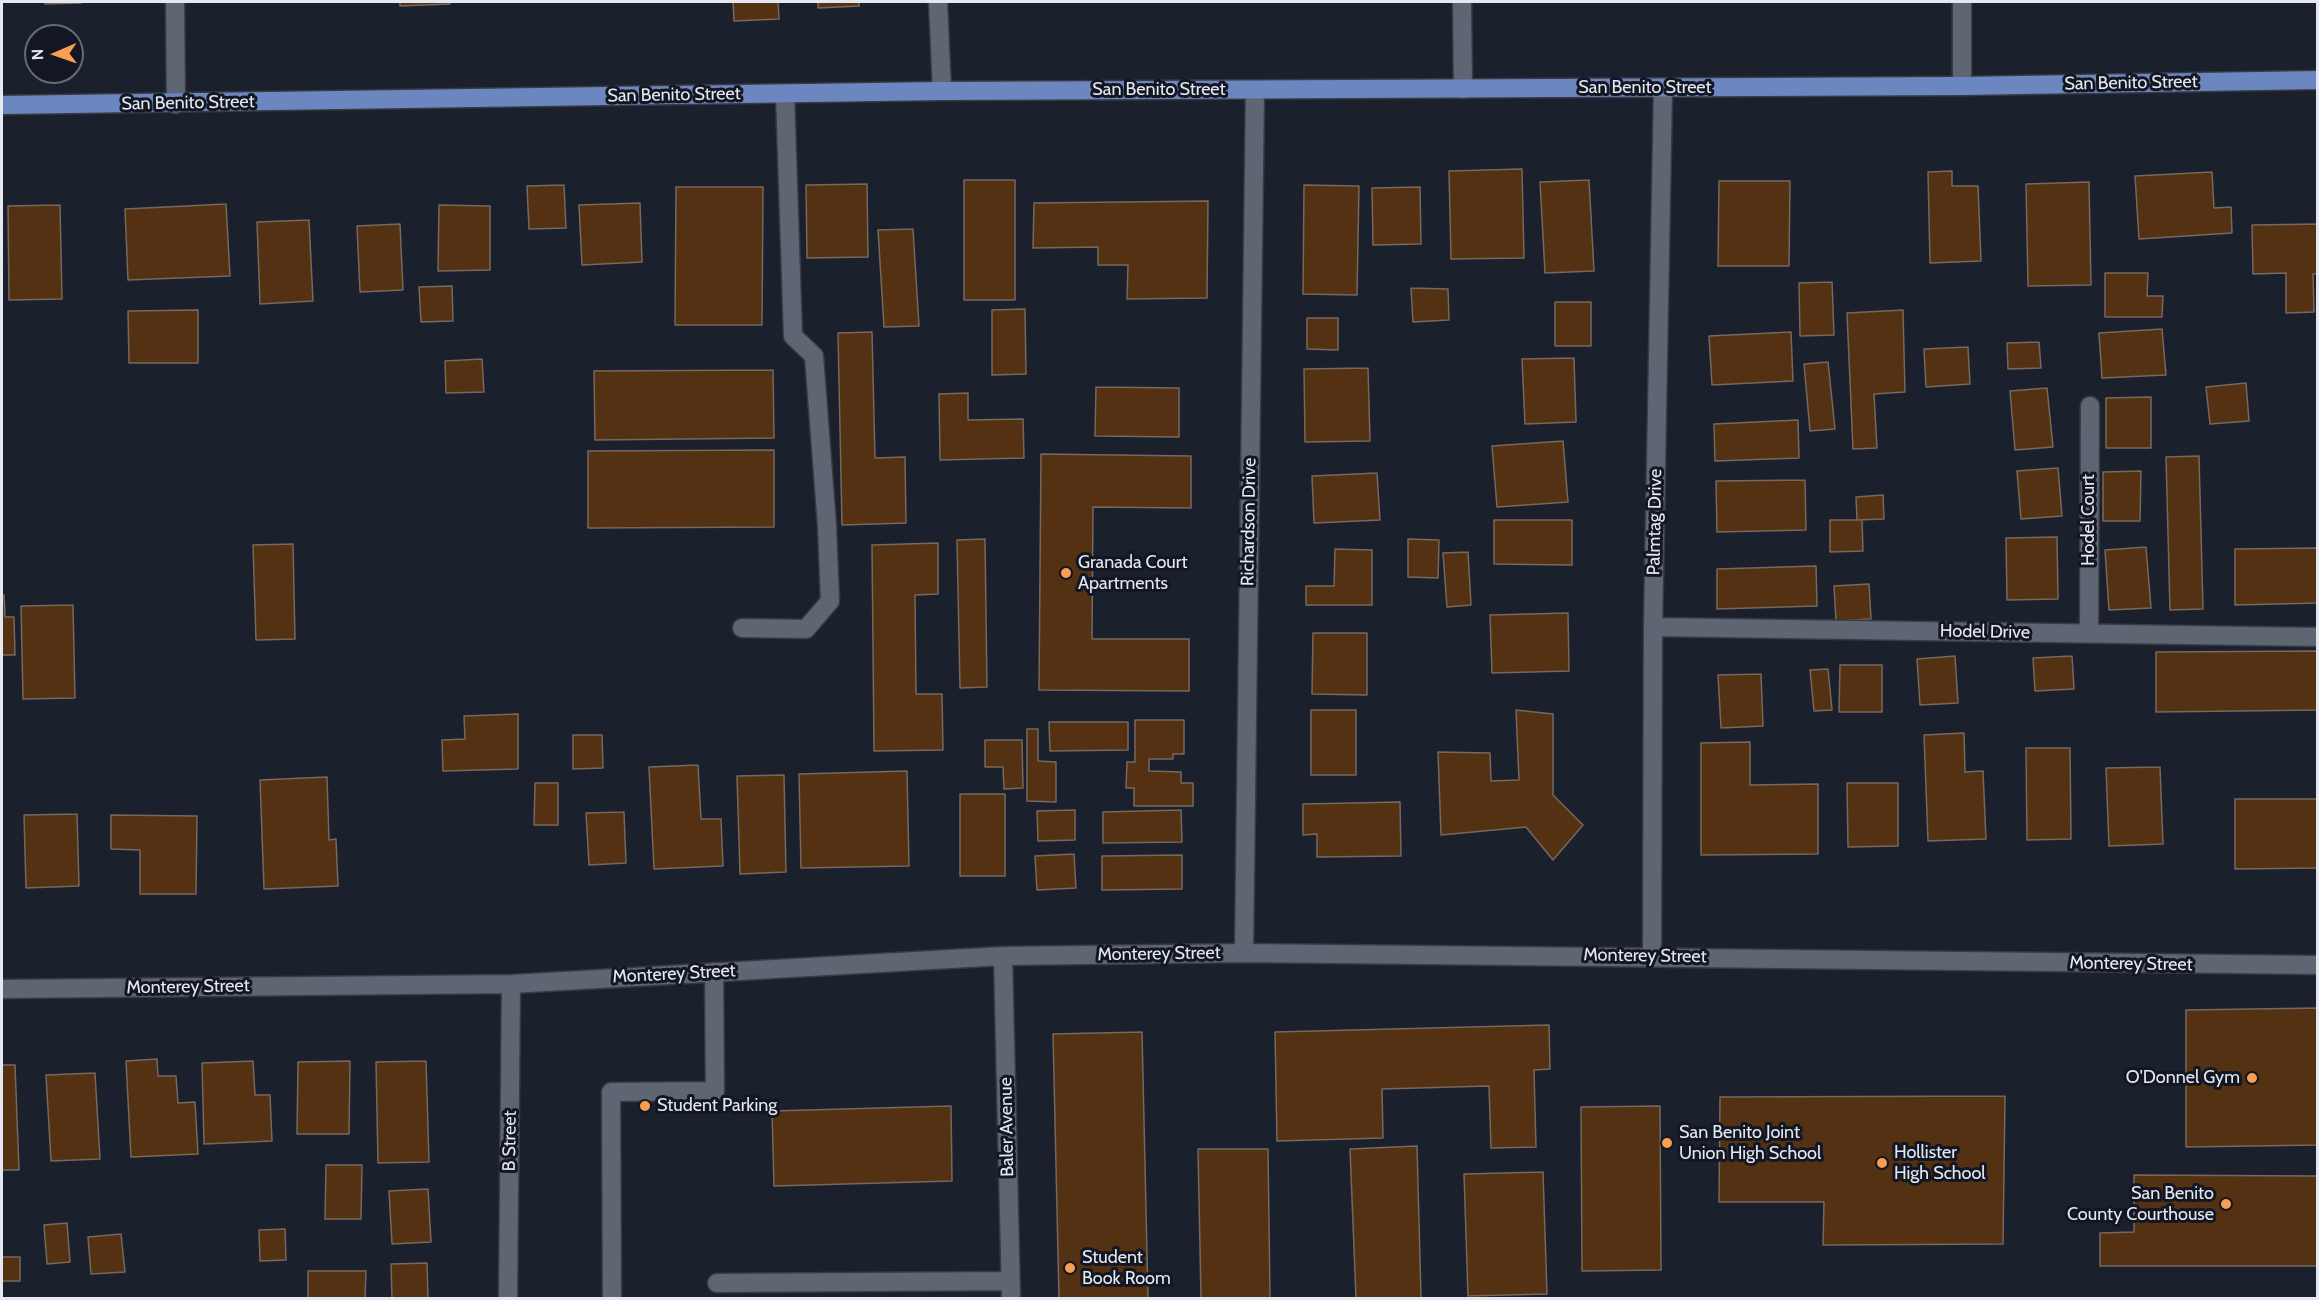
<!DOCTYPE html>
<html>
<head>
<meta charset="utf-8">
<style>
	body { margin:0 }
	#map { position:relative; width:2319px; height:1300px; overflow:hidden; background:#1b212c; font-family:Cabin,sans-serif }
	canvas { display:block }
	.frame { position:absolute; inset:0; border:3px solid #e4e8f0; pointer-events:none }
	.north { position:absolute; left:24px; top:24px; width:60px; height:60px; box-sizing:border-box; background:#121723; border:2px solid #666b75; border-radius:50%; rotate:268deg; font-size:16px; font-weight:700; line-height:24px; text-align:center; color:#e4e8f0 }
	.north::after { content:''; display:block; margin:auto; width:21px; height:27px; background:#fb9e52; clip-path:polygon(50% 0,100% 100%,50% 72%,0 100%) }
</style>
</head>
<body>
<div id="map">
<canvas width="2319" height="1300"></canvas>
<div class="frame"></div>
<div class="north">N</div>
</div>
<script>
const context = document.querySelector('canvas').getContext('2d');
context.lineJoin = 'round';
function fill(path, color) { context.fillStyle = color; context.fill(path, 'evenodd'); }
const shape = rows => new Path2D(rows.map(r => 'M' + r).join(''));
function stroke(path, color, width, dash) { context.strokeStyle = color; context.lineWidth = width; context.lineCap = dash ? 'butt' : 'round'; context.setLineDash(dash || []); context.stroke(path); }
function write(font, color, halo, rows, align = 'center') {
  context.font = font + ' Cabin,sans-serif'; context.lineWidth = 6; context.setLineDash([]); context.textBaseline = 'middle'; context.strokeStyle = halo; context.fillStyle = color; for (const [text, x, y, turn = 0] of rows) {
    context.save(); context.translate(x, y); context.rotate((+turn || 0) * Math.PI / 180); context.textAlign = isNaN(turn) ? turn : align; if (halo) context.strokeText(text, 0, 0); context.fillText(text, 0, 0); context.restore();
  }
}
const building = shape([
	[45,2,81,2,81,3,45,4,45,2],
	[400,2,449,2,450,4,400,6,400,2],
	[733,2,778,2,779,19,734,21,733,2],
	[818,2,859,2,859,6,818,8,818,2],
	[1522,169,1524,258,1451,259,1449,171,1522,169],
	[1952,171,1952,186,1978,186,1981,261,1930,263,1928,172,1952,171],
	[2212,172,2214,208,2231,207,2232,233,2139,239,2135,176,2212,172],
	[964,180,1015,180,1015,300,964,300,964,180],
	[1589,180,1594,271,1545,273,1540,182,1589,180],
	[1719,181,1790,181,1789,266,1718,266,1719,181],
	[2089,182,2091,285,2028,286,2026,184,2089,182],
	[867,184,868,257,807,258,806,185,867,184],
	[564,185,566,228,529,229,527,186,564,185],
	[1304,185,1359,186,1357,295,1303,294,1304,185],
	[676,187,763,187,762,325,675,325,676,187],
	[1420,187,1421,244,1373,245,1372,188,1420,187],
	[1208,201,1207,298,1127,299,1128,265,1098,265,1098,247,1033,248,1034,203,1208,201],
	[640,203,642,262,582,265,579,205,640,203],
	[226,204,230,276,128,280,125,209,226,204],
	[60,205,62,299,9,300,8,206,60,205],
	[439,205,490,206,490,270,438,271,439,205],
	[309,220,313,301,260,304,257,222,309,220],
	[400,224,403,290,360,292,357,226,400,224],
	[2318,224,2318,274,2313,274,2314,312,2286,313,2286,273,2253,274,2252,225,2318,224],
	[913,229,919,326,884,327,878,230,913,229],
	[2105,273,2148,273,2147,296,2163,296,2162,317,2105,317,2105,273],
	[1832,282,1834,335,1800,336,1799,283,1832,282],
	[452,286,453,321,421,322,419,287,452,286],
	[1411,288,1448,289,1449,320,1413,322,1411,288],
	[1555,302,1591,302,1591,346,1555,346,1555,302],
	[1025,309,1026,374,992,375,992,310,1025,309],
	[198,310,198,363,129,363,128,311,198,310],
	[1903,310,1905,392,1874,394,1877,448,1853,449,1847,313,1903,310],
	[1307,318,1338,318,1338,350,1307,349,1307,318],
	[2162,329,2166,375,2102,378,2099,333,2162,329],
	[872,332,875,458,905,457,906,523,842,525,838,333,872,332],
	[1791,332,1793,381,1712,385,1709,336,1791,332],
	[2039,342,2041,368,2008,369,2007,343,2039,342],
	[1968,347,1970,384,1926,387,1924,349,1968,347],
	[1574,358,1576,422,1525,424,1522,359,1574,358],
	[482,359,484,392,446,393,445,361,482,359],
	[1828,362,1835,429,1810,431,1804,364,1828,362],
	[1368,368,1370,441,1305,442,1304,369,1368,368],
	[773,370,774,438,595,440,594,371,773,370],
	[2246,383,2249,421,2210,424,2206,387,2246,383],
	[1096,387,1179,388,1179,437,1095,436,1096,387],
	[2047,388,2053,447,2015,450,2010,391,2047,388],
	[968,393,968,420,1023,419,1024,458,940,460,939,394,968,393],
	[2151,397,2151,448,2106,448,2106,398,2151,397],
	[1798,420,1799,458,1715,461,1714,424,1798,420],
	[1563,441,1568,502,1497,507,1492,446,1563,441],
	[774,450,774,527,588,528,588,451,774,450],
	[1041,454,1191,456,1191,508,1093,507,1092,639,1189,639,1189,691,1039,690,1041,454],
	[2199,456,2203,609,2170,610,2166,457,2199,456],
	[2058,468,2062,516,2021,519,2017,471,2058,468],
	[2141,471,2140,521,2103,521,2103,472,2141,471],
	[1377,473,1380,520,1314,523,1312,476,1377,473],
	[1805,480,1806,530,1717,532,1716,481,1805,480],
	[1883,495,1884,519,1857,520,1856,497,1883,495],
	[1494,520,1572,520,1572,565,1494,564,1494,520],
	[1830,520,1862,520,1863,551,1830,552,1830,520],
	[2057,537,2058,599,2007,600,2006,538,2057,537],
	[985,539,987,687,960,688,957,540,985,539],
	[1408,539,1439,540,1438,578,1408,577,1408,539],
	[938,543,938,594,915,595,916,694,942,694,943,750,874,751,872,545,938,543],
	[293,544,295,639,256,640,253,545,293,544],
	[2146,547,2151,608,2109,610,2105,550,2146,547],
	[2318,548,2318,603,2235,605,2235,549,2318,548],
	[1335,549,1372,550,1372,605,1306,605,1306,586,1334,586,1335,549],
	[1468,552,1471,605,1447,607,1443,553,1468,552],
	[1816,566,1817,606,1717,609,1717,569,1816,566],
	[1869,584,1871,619,1836,621,1834,586,1869,584],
	[2,595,4,595,5,617,14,617,15,655,2,655,2,595],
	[73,605,75,698,23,699,21,606,73,605],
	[1568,613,1569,671,1492,673,1490,615,1568,613],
	[1313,633,1367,633,1367,695,1312,694,1313,633],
	[2318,651,2318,710,2156,712,2156,652,2318,651],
	[1955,656,1958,703,1920,705,1917,659,1955,656],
	[2072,656,2074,689,2035,691,2033,658,2072,656],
	[1840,665,1882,665,1882,712,1839,712,1840,665],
	[1828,669,1832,710,1814,711,1810,670,1828,669],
	[1761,674,1763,726,1721,728,1718,675,1761,674],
	[1311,710,1356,710,1356,775,1311,775,1311,710],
	[1516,710,1553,714,1553,795,1583,825,1553,860,1526,827,1441,835,1438,752,1490,753,1491,781,1519,780,1516,710],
	[518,714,518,769,443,771,442,740,465,739,464,716,518,714],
	[1135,720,1184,720,1184,754,1173,754,1173,759,1149,759,1149,771,1181,772,1181,783,1193,783,1193,806,1134,806,1134,788,1126,788,1127,762,1135,762,1135,720],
	[1049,722,1128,722,1128,750,1050,751,1049,722],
	[1027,729,1038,729,1038,761,1056,762,1056,802,1027,801,1027,729],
	[1964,733,1965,772,1983,771,1986,839,1928,841,1924,735,1964,733],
	[573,735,602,735,603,768,573,769,573,735],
	[985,740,1022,740,1023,788,1004,789,1003,767,985,767,985,740],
	[1750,742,1750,785,1818,784,1818,854,1701,855,1701,743,1750,742],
	[2026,748,2070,748,2071,839,2027,840,2026,748],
	[698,765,701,819,721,819,723,866,654,869,649,767,698,765],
	[2160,767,2163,844,2109,846,2106,768,2160,767],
	[907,771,909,866,801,868,799,774,907,771],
	[784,775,786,872,740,874,737,776,784,775],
	[327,777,329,840,336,839,338,886,264,889,260,780,327,777],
	[535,783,558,783,558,825,534,825,535,783],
	[1847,783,1898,783,1898,846,1848,847,1847,783],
	[960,794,1005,794,1005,876,960,876,960,794],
	[2235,799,2318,799,2318,868,2235,869,2235,799],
	[1400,802,1401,856,1317,857,1317,834,1303,835,1303,804,1400,802],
	[1075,810,1075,840,1038,841,1037,811,1075,810],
	[1181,810,1182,842,1103,843,1103,812,1181,810],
	[624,812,626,863,589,865,586,813,624,812],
	[77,814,79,886,26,888,24,815,77,814],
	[111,815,197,816,196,894,140,894,140,850,111,849,111,815],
	[1074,854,1076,888,1037,890,1035,856,1074,854],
	[1182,855,1182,889,1102,890,1102,856,1182,855],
	[2318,1008,2318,1145,2186,1147,2186,1010,2318,1008],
	[1549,1025,1550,1069,1534,1070,1536,1147,1491,1148,1489,1086,1382,1089,1383,1138,1277,1141,1275,1032,1549,1025],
	[1142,1032,1148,1298,1059,1298,1053,1034,1142,1032],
	[157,1059,158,1076,176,1076,178,1103,195,1102,198,1154,131,1157,126,1061,157,1059],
	[253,1061,255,1095,270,1095,272,1141,204,1144,202,1063,253,1061],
	[350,1061,349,1134,297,1134,298,1062,350,1061],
	[426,1061,429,1162,378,1163,376,1062,426,1061],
	[2,1065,15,1065,19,1170,2,1170,2,1065],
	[95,1073,100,1159,51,1161,46,1075,95,1073],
	[2005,1096,2003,1244,1823,1245,1824,1202,1719,1202,1720,1097,2005,1096],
	[951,1106,952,1181,774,1186,772,1111,951,1106],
	[1660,1106,1661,1270,1582,1271,1581,1107,1660,1106],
	[1417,1146,1421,1298,1356,1298,1350,1149,1417,1146],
	[1198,1149,1268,1149,1270,1298,1201,1298,1198,1149],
	[326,1165,362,1165,361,1219,325,1219,326,1165],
	[1543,1172,1547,1294,1468,1296,1464,1174,1543,1172],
	[2134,1175,2318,1176,2318,1266,2100,1266,2100,1233,2134,1232,2134,1175],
	[428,1189,431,1242,392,1244,389,1191,428,1189],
	[67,1223,70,1262,47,1264,44,1225,67,1223],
	[285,1229,286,1260,260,1261,259,1230,285,1229],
	[121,1234,125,1272,91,1274,88,1237,121,1234],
	[2,1257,20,1257,20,1281,2,1281,2,1257],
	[427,1263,428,1298,392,1298,391,1264,427,1263],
	[308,1271,366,1271,365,1298,308,1298,308,1271]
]);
fill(building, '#553113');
stroke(building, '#77685e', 1.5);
const minor = shape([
	[175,2,176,104],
	[938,2,942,91],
	[1462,2,1463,89],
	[1962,2,1962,86],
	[1653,627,2318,637],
	[742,628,806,629,830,601,827,526,814,356,793,336,785,94],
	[2089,633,2090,406],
	[1244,953,1255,90],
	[1003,956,1011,1298],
	[1652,956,1653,627,1663,88],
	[2,989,511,984,1003,956,1244,953,2318,965],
	[717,1283,1010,1281],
	[508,1298,511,984],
	[612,1298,611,1092,715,1091,714,972]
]);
const major = shape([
	[2,105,942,91,1962,86,2318,80]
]);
stroke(minor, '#373b44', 21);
stroke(major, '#373b44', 21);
stroke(minor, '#5e6573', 18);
stroke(major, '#6c87bf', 18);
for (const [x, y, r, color] of [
	[1066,573,6,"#fb9e52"],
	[2252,1078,6,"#fb9e52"],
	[645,1106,6,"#fb9e52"],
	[1667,1143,6,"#fb9e52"],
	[1882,1163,6,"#fb9e52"],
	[2226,1204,6,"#fb9e52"],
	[1070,1268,6,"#fb9e52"]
]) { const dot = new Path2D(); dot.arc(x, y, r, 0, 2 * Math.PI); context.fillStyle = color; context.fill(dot); stroke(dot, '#121723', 2); }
write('18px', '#e4e8f0', '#121723', [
	["San Benito Street",2131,83,-1],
	["San Benito Street",1645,88],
	["San Benito Street",1159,90],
	["San Benito Street",674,95,-1],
	["San Benito Street",188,103,-1],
	["Hodel Court",2089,520,-90],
	["Richardson Drive",1249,522,-89],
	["Palmtag Drive",1655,522,-89],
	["Hodel Drive",1985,632,1],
	["Monterey Street",1159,954,-1],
	["Monterey Street",1645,956,1],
	["Monterey Street",2131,964,1],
	["Monterey Street",674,974,-3],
	["Monterey Street",188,987,-1],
	["Baler Avenue",1007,1127,-91],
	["B Street",510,1141,-89]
]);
write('18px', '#e4e8f0', '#121723', [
	["Granada Court",1078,563],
	["Apartments",1078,584],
	["O'Donnel Gym",2240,1078,"right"],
	["Student Parking",657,1106],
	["San Benito Joint",1679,1133],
	["Union High School",1679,1154],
	["Hollister",1894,1153],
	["High School",1894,1174],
	["San Benito",2214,1194,"right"],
	["County Courthouse",2214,1215,"right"],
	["Student",1082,1258],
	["Book Room",1082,1279]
], 'left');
</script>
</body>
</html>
